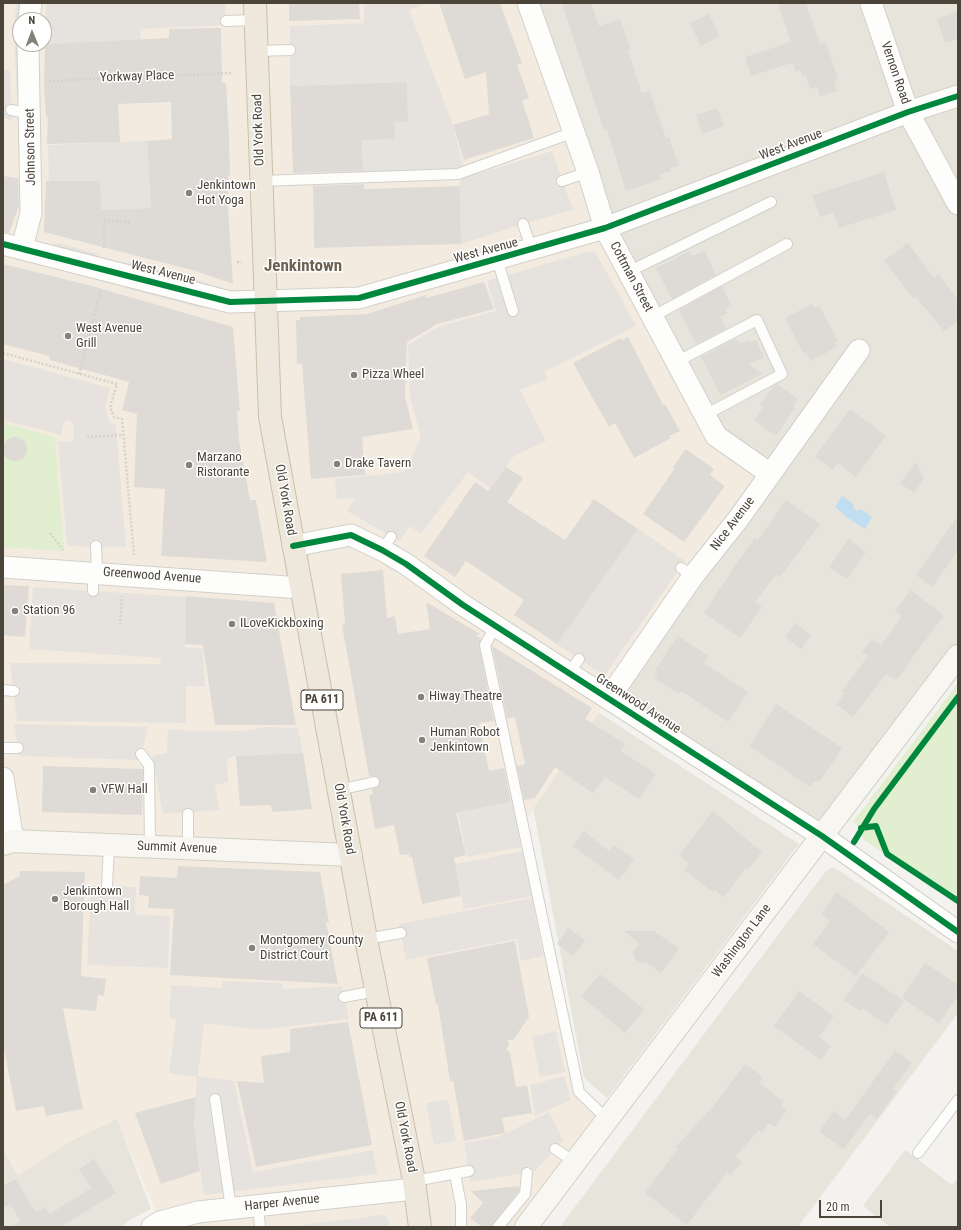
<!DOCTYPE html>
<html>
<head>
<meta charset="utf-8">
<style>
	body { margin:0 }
	#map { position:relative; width:961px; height:1230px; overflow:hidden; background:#f4f2ee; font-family:"Roboto Condensed",sans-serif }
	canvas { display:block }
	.frame { position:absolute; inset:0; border:4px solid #4b4439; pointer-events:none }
	.north { position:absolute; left:12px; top:12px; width:40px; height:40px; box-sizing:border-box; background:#fff; border:1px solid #b7b4b0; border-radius:50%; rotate:359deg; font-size:11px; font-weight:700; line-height:16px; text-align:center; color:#4b4439 }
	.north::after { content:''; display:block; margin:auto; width:14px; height:18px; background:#868178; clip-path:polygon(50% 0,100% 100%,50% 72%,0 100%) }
	.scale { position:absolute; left:819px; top:1200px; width:63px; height:18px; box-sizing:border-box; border:2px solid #4b4439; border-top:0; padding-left:5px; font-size:12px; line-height:14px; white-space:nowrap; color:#4b4439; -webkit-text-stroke:3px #fff; paint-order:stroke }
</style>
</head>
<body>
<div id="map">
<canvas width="961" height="1230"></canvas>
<div class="frame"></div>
<div class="north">N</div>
<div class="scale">20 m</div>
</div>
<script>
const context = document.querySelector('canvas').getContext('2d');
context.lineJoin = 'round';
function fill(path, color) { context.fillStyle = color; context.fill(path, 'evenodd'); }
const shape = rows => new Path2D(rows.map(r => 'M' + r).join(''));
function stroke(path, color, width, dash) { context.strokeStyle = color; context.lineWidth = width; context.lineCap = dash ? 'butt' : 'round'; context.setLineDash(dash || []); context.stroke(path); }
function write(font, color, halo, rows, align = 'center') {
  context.font = font + ' "Roboto Condensed",sans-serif'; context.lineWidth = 3; context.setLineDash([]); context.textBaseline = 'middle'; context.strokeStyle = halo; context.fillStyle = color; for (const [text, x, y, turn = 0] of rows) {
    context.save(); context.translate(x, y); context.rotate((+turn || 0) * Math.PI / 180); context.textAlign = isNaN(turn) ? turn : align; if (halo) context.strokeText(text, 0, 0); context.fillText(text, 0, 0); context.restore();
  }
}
fill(shape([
	[527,3,958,3,958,653,822,836,609,698,716,436,652,317],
	[592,708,799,844,607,1098,584,1078,532,802],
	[832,867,840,871,958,951,958,1013,798,1227,560,1227,825,872],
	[117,1118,151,1209,129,1220,121,1227,3,1227,3,1149,18,1175,67,1143],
	[905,1150,952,1185,958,1178,958,1227,890,1227,863,1206]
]), '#e7e4dc');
fill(shape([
	[3,3,528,3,588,172,705,415,769,473,609,698,523,824,579,1092,607,1119,527,1227,155,1227,160,1222,117,1119,67,1143,19,1175,3,1149],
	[20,20,44,20,44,44,20,44]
]), '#f3ebdf');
fill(shape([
	[3,423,55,437,64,551,3,547],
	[958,683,958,904,864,840,858,826,853,822]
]), '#e1eecf');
fill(shape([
	[16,3,24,3,20,20,24,96,17,96,14,36],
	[47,3,225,3,226,25,140,29,141,40,45,44,44,27],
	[364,3,429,3,409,10,453,125,464,170,363,174,362,140,394,122,408,121,407,82,290,86,290,26,364,23],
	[3,70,10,70,12,120,3,118],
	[147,141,151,208,130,209,131,219,103,218,100,181,49,181,48,145],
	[552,151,573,210,523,224,461,244,460,179],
	[59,243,97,254,105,264,45,247],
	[590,251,596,253,636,326,544,372,548,379,520,390,546,441,514,456,490,488,468,472,421,534,410,526,399,541,347,511,355,498,337,499,335,479,404,472,421,438,410,396,408,345,440,326,496,311,487,281],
	[127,262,208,283,214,289,123,264],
	[119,281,219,305,202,308,192,306,125,288],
	[3,359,110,388,105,408,110,422,116,425,126,547,67,546,58,442,74,441,73,423,69,420,64,422,61,435,3,420],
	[638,529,685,561,604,676,557,644],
	[33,587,186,597,185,647,203,649,205,687,186,686,186,723,17,721,10,663,161,664,160,658,29,649],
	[14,724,148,727,140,760,20,756],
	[265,727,298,728,303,753,236,756,227,759,228,782,215,785,219,810,163,814,152,756,167,753,168,730,243,731],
	[512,802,521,847,467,857,458,813],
	[523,851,532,896,464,909,455,864],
	[91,885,136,887,135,914,170,916,168,968,87,965],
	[532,898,543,956,521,961,517,939,406,960,399,924],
	[223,981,282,983,283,989,342,986,349,1019,259,1030,204,1023,198,1076,234,1081,253,1172,373,1150,377,1174,204,1195,194,1124,197,1077,169,1073,176,1020,169,1018,171,985,221,988],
	[556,1031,565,1072,540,1077,532,1036],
	[564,1076,571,1100,535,1116,530,1085],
	[448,1099,456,1141,434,1145,426,1103],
	[549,1112,563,1140,535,1171,471,1182,464,1143,498,1137],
	[383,1215,388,1219,390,1227,287,1227]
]), '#e6e3df');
fill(shape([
	[842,496,853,504,854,509,857,511,861,509,872,517,865,529,848,518,835,507]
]), '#c0ddf1');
fill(shape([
	[289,3,359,3,360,19,289,21],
	[439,3,500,3,522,63,517,65,529,98,522,100,534,138,464,160,453,125,489,114,486,72,465,79],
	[562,3,591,3,599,26,620,19,631,50,628,51,642,93,650,91,666,138,669,137,679,166,670,168,671,171,660,174,661,179,626,191,607,130,605,131,602,125],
	[778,3,806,3,820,44,826,42,838,79,834,81,837,91,820,96,817,87,810,89,806,76,803,77,801,70,795,72,792,63,751,76,745,57,791,42],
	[958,11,958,39,945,43,937,19],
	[709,14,720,36,701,46,690,23],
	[221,28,222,83,226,83,229,137,230,175,228,175,228,206,233,284,196,271,44,232,46,181,100,181,102,210,151,208,147,141,172,139,171,102,118,104,120,142,47,144,48,117,46,116,44,88,45,44,169,38,169,29],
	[407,82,408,122,394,122,395,139,362,140,363,171,293,173,290,86],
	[717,108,724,126,702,134,696,115],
	[884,172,896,210,839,228,833,213,820,217,813,195],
	[3,176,18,178,19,206,9,233,3,232],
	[364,184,364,189,460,186,461,244,314,248,313,186],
	[908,243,934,278,939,274,958,300,958,321,944,331,916,297,914,299,884,261],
	[690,251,692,256,705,251,716,275,672,299,656,268],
	[3,264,92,286,233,327,240,411,237,411,239,440,250,500,256,500,267,562,161,556,165,489,134,487,137,414,122,410,129,382,50,360,49,356,3,344],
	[484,282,494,309,437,324,407,342,405,396,413,429,362,437,365,475,311,479,302,364,297,364,296,320,300,320,300,317,367,314,426,295,426,298],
	[722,286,732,306,725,309,728,313,720,317,726,329,696,344,679,310],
	[812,304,814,308,819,305,838,341,835,342,837,347,811,361,806,352,803,353,785,318],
	[628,337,663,405,665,404,680,431,669,436,671,438,634,458,615,423,609,427,573,363,621,338,622,340],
	[735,339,741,343,748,340,750,342,756,340,764,358,749,364,762,374,720,395,701,357],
	[777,384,798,399,793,406,795,408,776,436,754,420,763,407,760,405,774,386],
	[850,409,886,436,856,477,838,463,833,470,815,457],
	'3 449a12 12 0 1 1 24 0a12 12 0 1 1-24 0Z',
	[686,449,714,469,710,475,725,486,684,542,643,514,675,468,673,467],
	[916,462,924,479,914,493,900,483],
	[506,467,523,478,507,502,565,540,594,499,638,529,557,644,514,615,524,600,466,561,455,577,424,556,475,482,488,491],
	[786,500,820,524,780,577,776,574,755,602,762,607,740,638,704,613,740,558,755,538,758,540],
	[958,516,958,551,932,587,916,575],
	[849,539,866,552,847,579,829,567],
	[383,570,387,618,395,616,398,634,430,629,426,602,480,634,475,635,481,639,479,646,494,721,479,723,489,771,504,768,511,802,456,813,466,855,454,858,461,896,422,904,412,857,409,857,409,854,400,855,394,825,375,829,369,795,373,794,372,789,379,786,380,781,376,776,369,776,342,625,345,624,341,574],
	[3,585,29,586,25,637,3,635],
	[911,590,944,616,911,659,912,660,896,680,886,674,853,717,836,704,845,693,842,691,868,656,862,652,872,639,881,645,902,616,895,611],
	[186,596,274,603,296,725,215,725,203,645,185,644],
	[795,623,811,635,801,649,785,637],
	[678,636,708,656,704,663,748,692,728,722,681,691,679,694,654,678,658,672,655,670],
	[492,646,592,708,585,719,625,744,621,751,656,774,639,799,605,777,593,793,555,767,535,798,524,800,517,766,525,764,515,717,507,718],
	[776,704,842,748,821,780,814,782,810,787,750,746],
	[303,753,312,809,272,812,271,805,240,806,236,756],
	[43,766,143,769,142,815,42,812],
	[713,811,762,852,748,869,746,867,724,897,715,890,713,892,684,870,689,863,679,855],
	[584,831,609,851,614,845,634,859,619,880,573,846],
	[178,866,320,872,329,922,326,922,338,984,170,975,174,909,148,908,149,896,139,895,140,876,177,878],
	[19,871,85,872,81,976,106,979,104,996,98,995,96,1011,63,1008,83,1109,46,1116,44,1106,16,1111,3,1044,3,885,20,876],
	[837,892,889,932,856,976,813,944,830,921,821,914],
	[568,928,585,940,573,956,557,944],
	[624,931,654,931,679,949,661,973,646,962,641,963,635,959,633,952,640,944],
	[515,941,529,1017,513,1040,508,1040,509,1045,506,1049,510,1053,516,1087,527,1085,532,1113,502,1118,505,1133,464,1141,453,1081,450,1081,438,1004,436,1004,427,958],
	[925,963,958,985,958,996,939,1023,902,998],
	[862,973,904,1001,887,1025,862,1008,860,1011,844,1000],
	[600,974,644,1009,625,1033,581,996],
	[799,991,834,1016,819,1037,831,1046,821,1060,774,1026],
	[348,1022,372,1145,256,1167,237,1081,264,1083,261,1056,290,1052,290,1029],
	[895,1051,912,1063,893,1089,896,1092,877,1119,870,1114,844,1149,819,1132,834,1111,845,1120],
	[745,1064,763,1077,759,1083,784,1102,781,1105,787,1110,775,1127,769,1123,762,1133,759,1130,735,1157,742,1162,730,1175,727,1172,687,1225,645,1193,678,1149,676,1147,714,1105],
	[196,1097,194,1124,200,1171,161,1184,135,1113],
	[94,1159,116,1193,60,1227,11,1227,21,1221,10,1204,3,1208,3,1186,15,1179,36,1212,45,1207,50,1214,91,1188,79,1169],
	[519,1186,519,1191,491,1227,482,1227,470,1218,483,1203,471,1191]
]), '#dedbd6');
const lane = shape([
	[226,21,255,20],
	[257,51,290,50],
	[11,110,31,114],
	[261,181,458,174,574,132],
	[562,181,588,172],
	[523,224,532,250],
	[497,259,513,311],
	[628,272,771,202],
	[652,317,787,244],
	[676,362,757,320,782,374,705,415],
	[96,546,97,572],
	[382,550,391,537],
	[681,568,693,576],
	[93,572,93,591],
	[496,625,485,645,579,1092,607,1119],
	[569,673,579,659],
	[3,690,14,691],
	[3,748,18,748],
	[141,754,149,765,150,847],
	[339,790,374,782],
	[188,814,188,848],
	[107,886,109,845],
	[366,939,401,933],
	[344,997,375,991],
	[215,1099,231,1208],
	[555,1149,575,1162],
	[918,1153,958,1100],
	[455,1174,461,1205,461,1227],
	[414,1181,469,1171],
	[258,1205,260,1227],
	[498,1227,525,1194,527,1173]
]);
const street = shape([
	[528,3,588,172,605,228,716,436,769,473],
	[871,3,908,112,958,204],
	[29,20,31,3],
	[3,244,230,302,359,298,605,228,908,112,958,96],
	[22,248,31,213,28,44],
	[293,546,351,535,382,550,406,564,463,605,822,836,958,932],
	[3,567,301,588],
	[609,698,693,576,739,518,859,350],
	[3,778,13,841],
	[152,1227,160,1222,198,1212,414,1189]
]);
const secondary = shape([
	[3,844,13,841,351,855],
	[526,1227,958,656]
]);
const highway = shape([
	[255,3,270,417,366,939,414,1181,420,1227]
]);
stroke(lane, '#d2d0cb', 12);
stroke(street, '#d2d0cb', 23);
stroke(secondary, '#d3cfc5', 24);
stroke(highway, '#ccbfa9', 24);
stroke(shape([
	[49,81,231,73],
	[104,248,104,220,132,223],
	[237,262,242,262],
	[3,353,117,384,110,407,114,417,122,419,134,555],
	[79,374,101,290],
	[87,437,123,435],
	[50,533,63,550],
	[120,625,122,596]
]), '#d3d2cc', 2.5, [2, 2]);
stroke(lane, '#fdfdfc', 10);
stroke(street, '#fdfdfc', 21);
stroke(secondary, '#f7f6f1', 22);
stroke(highway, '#ede8db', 22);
stroke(shape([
	[3,244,230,302,359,298,605,228,908,112,958,96],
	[293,546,351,535,382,550,406,564,463,605,822,836,958,932],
	[861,828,876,826,887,854,958,901],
	[854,842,874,809,958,697]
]), '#00873e', 6);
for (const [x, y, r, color] of [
	[189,193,4,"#868178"],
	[68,336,4,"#868178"],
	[354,375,4,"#868178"],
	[337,464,4,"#868178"],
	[189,465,4,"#868178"],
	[15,611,4,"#868178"],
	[232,624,4,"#868178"],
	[421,697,4,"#868178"],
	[422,740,4,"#868178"],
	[93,790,4,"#868178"],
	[55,899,4,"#868178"],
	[252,948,4,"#868178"]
]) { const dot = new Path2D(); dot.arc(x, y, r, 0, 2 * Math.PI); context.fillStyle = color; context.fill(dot); stroke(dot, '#fff', 1.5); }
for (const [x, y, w] of [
	[322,700,42],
	[381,1018,42]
]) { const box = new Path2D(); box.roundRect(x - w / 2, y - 10, w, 20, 3); context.fillStyle = '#fff'; context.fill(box); stroke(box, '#4b4439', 1); }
write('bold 12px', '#4b4439', null, [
	["PA 611",322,700],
	["PA 611",381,1018]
]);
write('13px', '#4b4439', '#fff', [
	["Vernon Road",895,73,71],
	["Yorkway Place",137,77,-2],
	["Old York Road",259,130,-92],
	["West Avenue",791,145,-21],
	["Johnson Street",31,147,-91],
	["West Avenue",486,251,-15],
	["West Avenue",163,273,14],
	["Cottman Street",631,277,62],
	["Old York Road",285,500,80],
	["Nice Avenue",733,524,-53],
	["Greenwood Avenue",152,576,4],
	["Greenwood Avenue",638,704,33],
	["Old York Road",344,819,80],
	["Summit Avenue",177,848,2],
	["Washington Lane",742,941,-53],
	["Old York Road",405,1137,79],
	["Harper Avenue",282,1203,-6]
]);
write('13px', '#4b4439', '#fff', [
	["Jenkintown",197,186],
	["Hot Yoga",197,201],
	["West Avenue",76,329],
	["Grill",76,344],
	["Pizza Wheel",362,375],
	["Marzano",197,458],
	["Ristorante",197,473],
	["Drake Tavern",345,464],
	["Station 96",23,611],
	["ILoveKickboxing",240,624],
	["Hiway Theatre",429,697],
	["Human Robot",430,733],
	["Jenkintown",430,748],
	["VFW Hall",101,790],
	["Jenkintown",63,892],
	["Borough Hall",63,907],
	["Montgomery County",260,941],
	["District Court",260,956]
], 'left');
write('bold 17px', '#6e6250', '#fff', [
	["Jenkintown",303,267]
]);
</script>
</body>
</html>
